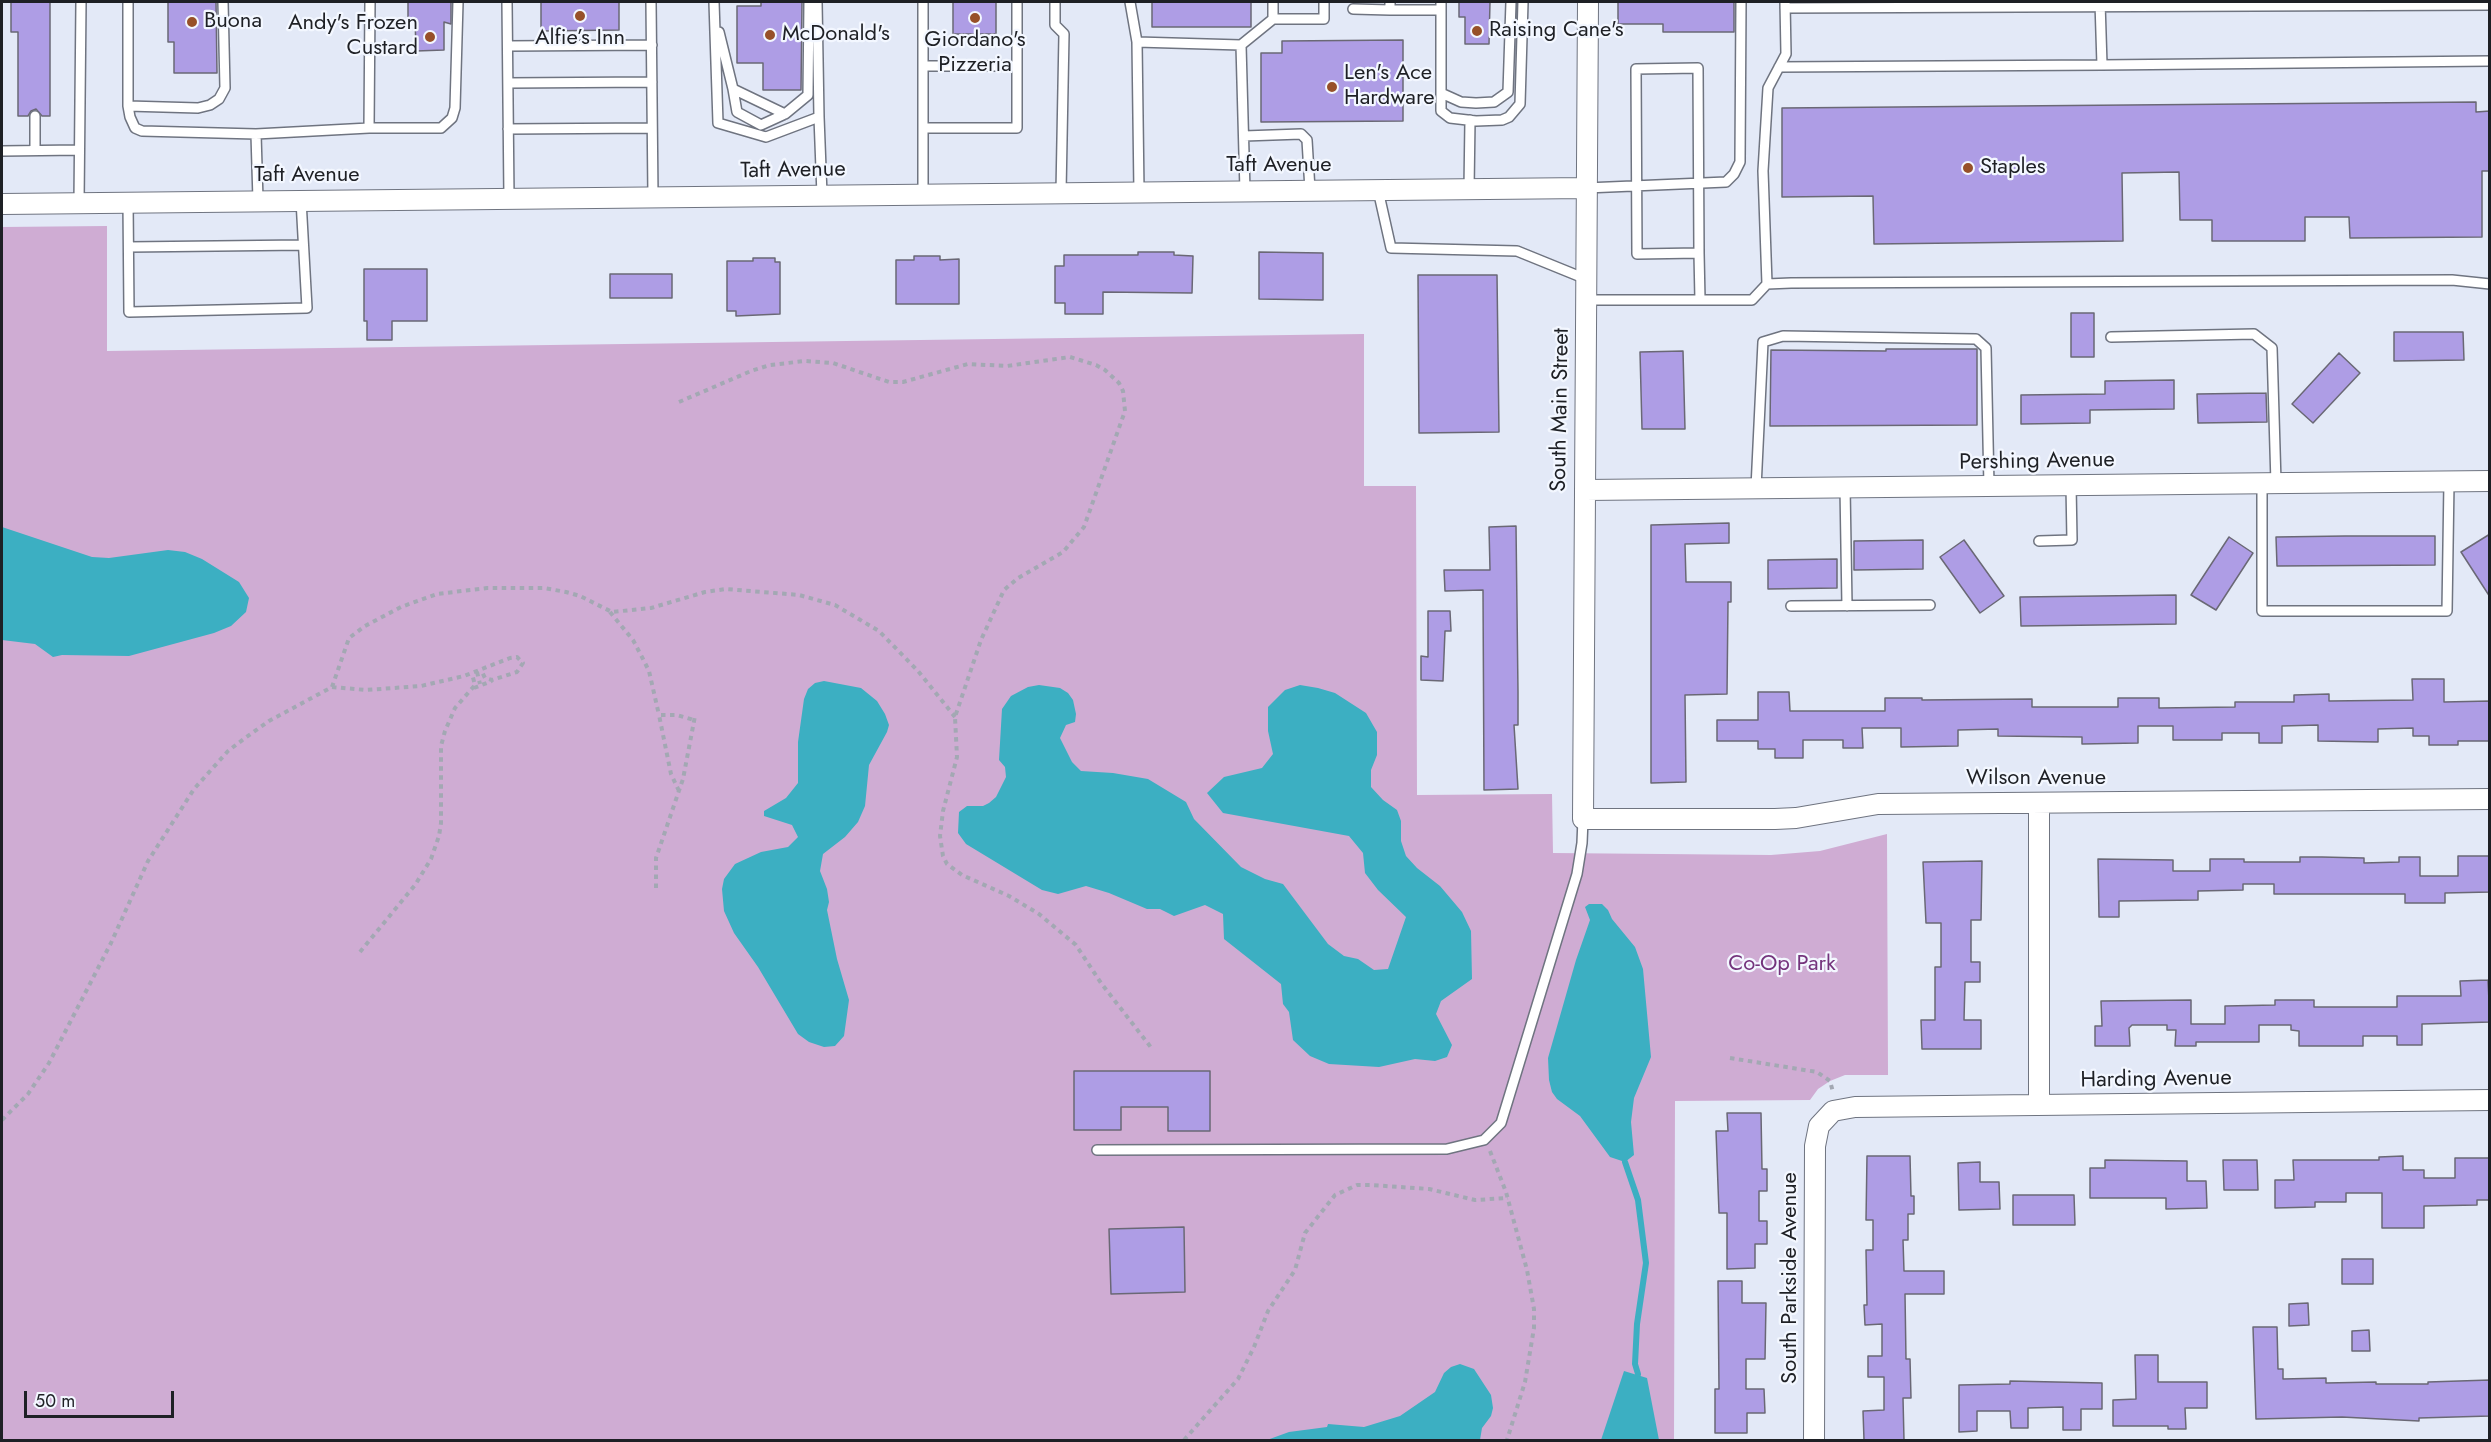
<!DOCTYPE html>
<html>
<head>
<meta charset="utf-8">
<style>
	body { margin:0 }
	#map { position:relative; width:2491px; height:1442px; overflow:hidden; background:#e3e9f7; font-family:Jost,sans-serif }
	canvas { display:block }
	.frame { position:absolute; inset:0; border:3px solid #1e2025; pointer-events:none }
	.scale { position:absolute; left:24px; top:1391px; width:150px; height:27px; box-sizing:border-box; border:3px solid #1e2025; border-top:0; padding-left:8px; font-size:18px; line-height:21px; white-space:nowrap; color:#1e2025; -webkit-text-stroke:4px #f3f7ff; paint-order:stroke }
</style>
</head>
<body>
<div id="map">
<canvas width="2491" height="1442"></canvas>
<div class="frame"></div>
<div class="scale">50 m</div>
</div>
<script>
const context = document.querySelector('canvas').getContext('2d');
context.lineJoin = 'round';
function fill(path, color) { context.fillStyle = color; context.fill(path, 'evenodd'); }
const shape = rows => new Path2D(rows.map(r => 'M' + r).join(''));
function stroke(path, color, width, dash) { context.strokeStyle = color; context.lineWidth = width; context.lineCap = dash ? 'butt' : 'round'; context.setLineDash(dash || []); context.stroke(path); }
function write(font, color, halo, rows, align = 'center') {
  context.font = font + ' Jost,sans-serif'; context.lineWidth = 4.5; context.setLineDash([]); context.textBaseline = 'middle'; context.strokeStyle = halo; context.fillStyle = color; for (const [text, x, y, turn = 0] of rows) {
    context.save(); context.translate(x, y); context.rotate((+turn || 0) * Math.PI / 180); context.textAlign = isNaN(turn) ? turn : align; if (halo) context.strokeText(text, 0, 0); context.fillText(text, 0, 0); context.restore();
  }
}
fill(shape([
	[107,226,107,351,1364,334,1364,486,1416,486,1417,795,1552,794,1553,853,1771,855,1820,851,1887,834,1888,1075,1845,1075,1830,1081,1818,1089,1810,1100,1675,1101,1674,1440,2,1440,2,227]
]), '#cfacd3');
fill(shape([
	[2,527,92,557,109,558,168,550,185,552,202,559,239,582,249,598,246,612,231,626,214,633,129,656,62,655,53,657,35,644,2,640],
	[824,681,861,688,877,701,885,714,889,725,887,732,869,765,865,806,858,822,845,837,823,854,820,871,827,889,829,902,827,910,837,959,849,1000,844,1036,835,1046,824,1047,809,1042,798,1034,758,967,734,933,724,911,722,889,724,879,735,864,761,852,788,847,798,837,792,825,764,816,764,811,786,798,798,783,798,742,804,699,808,689,815,683],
	[1039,685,1060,688,1068,693,1073,700,1076,714,1075,722,1066,725,1060,738,1072,762,1081,771,1113,773,1148,779,1186,802,1194,819,1241,867,1265,879,1283,884,1328,944,1344,956,1358,959,1374,970,1388,969,1406,917,1378,890,1365,873,1363,853,1349,836,1223,813,1207,793,1224,777,1262,768,1273,754,1268,731,1268,707,1285,690,1300,685,1318,688,1335,693,1366,713,1377,732,1377,755,1371,770,1371,787,1383,800,1397,810,1401,821,1401,841,1406,856,1417,868,1440,886,1462,912,1471,931,1472,979,1441,1001,1436,1014,1452,1045,1447,1057,1435,1061,1415,1059,1379,1067,1329,1064,1310,1056,1293,1040,1289,1012,1283,1004,1281,984,1224,939,1223,914,1205,905,1174,916,1160,909,1147,909,1109,893,1086,886,1058,894,1042,890,966,844,958,833,959,812,967,806,983,806,989,803,996,797,1006,777,1005,767,999,760,1002,709,1011,696,1028,687],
	[1589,904,1602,904,1608,910,1612,919,1635,947,1643,969,1651,1057,1634,1098,1631,1122,1634,1155,1625,1162,1610,1157,1580,1116,1557,1099,1552,1092,1549,1080,1548,1058,1576,960,1590,920,1585,907],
	[1460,1364,1474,1369,1491,1395,1493,1408,1491,1416,1482,1428,1480,1440,1267,1440,1289,1432,1327,1427,1328,1424,1364,1427,1400,1416,1435,1392,1444,1373,1451,1367],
	[1624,1371,1647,1378,1659,1440,1601,1440]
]), '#3cafc2');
stroke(shape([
	[1625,1162,1638,1200,1646,1263,1637,1324,1635,1364,1638,1374]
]), '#3cafc2', 6);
const building = shape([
	[11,2,50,2,50,116,42,116,36,109,31,111,28,116,18,116,18,32,11,32,11,2],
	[168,2,216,2,217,73,174,73,174,42,168,42,168,2],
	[408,2,451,2,451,24,444,22,444,50,416,51,415,18,408,18,408,2],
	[541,2,619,2,619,30,541,31,541,2],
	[761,2,802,2,801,90,763,90,763,63,737,63,737,6,761,6,761,2],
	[953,2,996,2,996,34,953,34,953,2],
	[1152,2,1251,2,1251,27,1152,27,1152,2],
	[1459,2,1490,2,1489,44,1465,44,1465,17,1459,17,1459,2],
	[1618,2,1734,2,1734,32,1663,32,1663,24,1618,24,1618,2],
	[1403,40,1403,121,1261,122,1261,53,1282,53,1282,41,1403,40],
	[2476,102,2476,112,2490,111,2490,171,2482,171,2482,237,2350,238,2349,217,2305,217,2305,241,2212,241,2212,220,2180,220,2179,172,2122,173,2123,241,1874,244,1873,196,1782,197,1782,108,2476,102],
	[1138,252,1174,252,1174,255,1193,256,1192,293,1103,292,1103,314,1065,314,1065,303,1055,303,1055,266,1064,266,1064,255,1138,255,1138,252],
	[1259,252,1323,253,1323,300,1259,299,1259,252],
	[914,256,940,256,940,260,959,259,959,304,896,304,896,260,914,260,914,256],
	[753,258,775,258,775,262,780,262,780,314,736,316,736,311,727,311,727,261,753,261,753,258],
	[364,269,427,269,427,321,392,321,392,340,367,340,367,321,364,321,364,269],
	[610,274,672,274,672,298,610,298,610,274],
	[1418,275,1497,275,1499,432,1419,433,1418,275],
	[2071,313,2094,313,2094,357,2071,357,2071,313],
	[2394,332,2463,332,2464,360,2394,361,2394,332],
	[1886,349,1977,349,1977,425,1770,426,1771,350,1886,351,1886,349],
	[1683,351,1685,429,1642,429,1640,352,1683,351],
	[2339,353,2360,373,2313,423,2292,404,2339,353],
	[2174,380,2174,409,2090,410,2090,423,2021,424,2021,395,2105,394,2105,381,2174,380],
	[2266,393,2267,422,2198,423,2197,394,2266,393],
	[1729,523,1729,543,1685,544,1686,582,1731,582,1731,602,1728,602,1727,694,1685,695,1686,782,1651,783,1651,525,1729,523],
	[1516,526,1518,692,1518,725,1514,725,1518,789,1484,790,1483,590,1445,591,1444,570,1490,570,1489,527,1516,526],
	[2490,534,2490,597,2461,552,2490,534],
	[2345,536,2435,536,2435,565,2277,566,2276,537,2345,536],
	[2229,537,2253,553,2216,610,2191,595,2229,537],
	[1923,540,1923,569,1854,570,1854,541,1923,540],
	[1964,540,2004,596,1980,613,1940,557,1964,540],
	[1837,559,1837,588,1768,589,1768,560,1837,559],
	[2176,595,2176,624,2021,626,2020,597,2176,595],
	[1428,611,1450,611,1451,631,1445,631,1443,681,1421,680,1421,656,1428,657,1428,611],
	[2412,679,2444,679,2444,702,2490,701,2490,741,2458,741,2458,745,2429,745,2429,736,2413,736,2413,728,2378,729,2378,742,2318,741,2318,725,2282,726,2282,743,2259,743,2259,733,2222,733,2222,740,2173,740,2173,726,2138,726,2138,743,2082,744,2082,737,1998,736,1998,729,1958,730,1958,746,1901,747,1901,728,1862,728,1863,748,1843,748,1843,740,1803,740,1803,758,1775,758,1775,749,1758,749,1758,741,1717,741,1717,720,1758,720,1758,692,1789,692,1790,711,1885,711,1885,698,1922,698,1922,700,2032,699,2032,707,2118,707,2118,698,2159,698,2159,708,2235,707,2235,702,2294,702,2294,695,2329,694,2329,701,2413,700,2412,679],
	[2458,856,2490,856,2490,892,2445,893,2445,903,2405,903,2405,894,2274,894,2274,884,2243,884,2243,890,2198,891,2198,900,2119,901,2119,917,2099,917,2098,859,2173,860,2173,871,2210,871,2210,859,2244,859,2244,862,2300,862,2300,857,2322,857,2364,858,2364,863,2399,862,2399,857,2420,857,2420,876,2458,876,2458,856],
	[1982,861,1981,920,1971,920,1971,962,1980,962,1980,982,1965,982,1964,1020,1981,1020,1981,1049,1922,1049,1921,1020,1935,1020,1935,967,1941,967,1941,923,1926,923,1923,862,1982,861],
	[2488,980,2490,1022,2422,1024,2422,1045,2397,1045,2397,1036,2363,1036,2363,1046,2299,1046,2299,1031,2291,1030,2291,1025,2259,1025,2259,1042,2196,1042,2196,1046,2175,1046,2176,1030,2167,1030,2167,1025,2132,1025,2129,1028,2130,1046,2095,1046,2095,1026,2102,1026,2101,1001,2191,1000,2191,1024,2225,1024,2225,1006,2275,1005,2275,1000,2314,1000,2314,1007,2397,1007,2397,996,2461,996,2460,981,2488,980],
	[1074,1071,1210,1071,1210,1131,1168,1131,1168,1107,1121,1107,1121,1130,1074,1130,1074,1071],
	[1727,1113,1761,1113,1762,1169,1767,1169,1767,1191,1759,1191,1759,1221,1767,1221,1767,1244,1755,1244,1755,1268,1727,1269,1727,1213,1719,1213,1716,1131,1728,1131,1727,1113],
	[1867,1156,1910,1156,1911,1196,1914,1196,1914,1214,1908,1214,1908,1240,1903,1240,1904,1271,1944,1271,1944,1294,1905,1294,1906,1359,1910,1359,1911,1398,1903,1398,1904,1440,1864,1440,1863,1411,1884,1410,1884,1377,1868,1377,1868,1356,1882,1356,1882,1324,1865,1325,1864,1305,1867,1305,1866,1250,1873,1250,1873,1220,1866,1220,1867,1156],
	[2403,1156,2403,1170,2424,1170,2424,1178,2455,1178,2455,1158,2490,1158,2490,1200,2477,1200,2477,1205,2424,1206,2424,1228,2382,1228,2382,1193,2346,1193,2346,1202,2315,1202,2315,1207,2275,1208,2275,1180,2294,1180,2293,1160,2379,1160,2379,1157,2403,1156],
	[2105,1160,2187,1161,2187,1181,2206,1181,2207,1208,2166,1209,2166,1198,2090,1198,2090,1168,2105,1168,2105,1160],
	[2223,1160,2257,1160,2258,1190,2224,1190,2223,1160],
	[1980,1162,1980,1182,1999,1182,2000,1209,1959,1210,1958,1163,1980,1162],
	[2013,1195,2074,1195,2075,1225,2013,1225,2013,1195],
	[1184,1227,1185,1292,1111,1294,1109,1229,1184,1227],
	[2342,1259,2373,1259,2373,1284,2342,1284,2342,1259],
	[1718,1281,1742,1281,1742,1303,1766,1303,1765,1359,1746,1359,1746,1389,1764,1389,1765,1413,1747,1413,1747,1433,1715,1433,1715,1389,1719,1389,1718,1281],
	[2308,1303,2309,1325,2289,1326,2289,1304,2308,1303],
	[2253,1327,2277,1327,2278,1369,2283,1369,2283,1379,2326,1378,2326,1383,2376,1382,2376,1384,2428,1384,2428,1382,2490,1380,2490,1416,2419,1418,2419,1421,2342,1417,2256,1419,2253,1327],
	[2369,1330,2370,1351,2352,1351,2352,1331,2369,1330],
	[2135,1355,2158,1355,2158,1382,2207,1382,2207,1408,2185,1408,2186,1429,2168,1429,2168,1426,2113,1426,2113,1400,2136,1399,2135,1355],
	[2010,1381,2102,1383,2102,1409,2081,1409,2081,1430,2063,1430,2063,1407,2028,1408,2028,1428,2011,1428,2010,1411,1977,1411,1977,1431,1959,1432,1959,1385,2010,1384,2010,1381]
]);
fill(building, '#ae9de5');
stroke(building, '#6a6875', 1.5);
const lane = shape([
	[128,2,128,106,130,117,135,128,142,131,256,134,258,200],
	[370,2,369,128,441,128,452,118,455,108,458,2],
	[507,2,509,198],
	[651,2,653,197],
	[714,2,718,123,766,137,819,117,817,2],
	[923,2,923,128],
	[1055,2,1055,25,1064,34,1061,192],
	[1130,2,1137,42,1241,45,1273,19],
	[1273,2,1273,19,1324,19,1324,2],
	[1390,2,1390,10,1441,10],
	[1441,2,1441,111,1450,118,1476,121,1502,120,1509,117,1520,104,1523,2],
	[1785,8,2490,5],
	[1353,9,1390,10],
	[719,32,733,89,785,114,808,95,809,2],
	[1137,42,1139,192],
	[1241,45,1245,191],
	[508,46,652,45],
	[2102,65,2490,61],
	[923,66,1017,66],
	[1779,67,2102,65,2100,2],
	[508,83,652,82],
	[733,89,737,112,761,125,785,114],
	[1441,93,1461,102,1476,103,1494,102,1508,92,1511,2],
	[128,106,198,108,210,105,219,99,225,88,223,2],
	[35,116,35,150],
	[819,117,822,195],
	[508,129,652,128],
	[256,134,369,128],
	[1244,136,1301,134,1307,140,1310,190],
	[2,151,79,150],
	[1586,188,1726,182,1734,174,1740,162,1741,2],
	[1469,189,1470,120],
	[1378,190,1391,248,1517,251,1586,279],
	[923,193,923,128,1017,128,1017,2],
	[79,202,81,2],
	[128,202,129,312,307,308,301,200],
	[129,247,303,245],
	[1699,253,1637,254,1636,69,1698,68,1699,253,1700,300],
	[1767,284,1763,171,1768,88,1786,54,1785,2],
	[1586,300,1752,300,1767,284,1791,283,2452,280,2490,284],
	[2111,337,2254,334,2272,348,2276,483],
	[2262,483,2262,611,2447,611,2449,482],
	[1845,487,1847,606],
	[1756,488,1763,342,1783,336,1976,339,1986,348,1989,486],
	[2039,541,2072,540,2071,485],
	[1791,606,1930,605],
	[1097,1150,1447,1149,1484,1140,1501,1123,1577,874,1582,843,1583,819]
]);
const street = shape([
	[1588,2,1583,819,1775,819,1796,818,1878,804,2490,799],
	[2,204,1586,188],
	[1585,490,2490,481],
	[2039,803,2039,1105],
	[1814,1440,1815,1146,1819,1126,1833,1111,1855,1107,2490,1100]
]);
stroke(lane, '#6f7480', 12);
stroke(street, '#6f7480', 22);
stroke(shape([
	[679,402,751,371,770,365,805,361,833,363,889,382,903,382,968,364,1007,366,1070,357,1096,365,1105,370,1119,383,1123,391,1125,411,1084,527,1063,552,1018,578,1004,590,981,640,955,717,957,757,943,811,940,836,943,856,947,864,962,875,1009,896,1039,914,1076,945,1101,983,1153,1050],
	[610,612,633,640,643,659,649,671,659,715],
	[477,672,480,684],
	[332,687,366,690,421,686,464,676,510,658,517,657,523,663,517,672,492,680,485,678,481,670],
	[474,688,492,681],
	[679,791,671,774,659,715,677,715,694,720],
	[656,888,656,858,683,779,695,716],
	[360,952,415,885,431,859,439,836,441,823,441,746,445,731,455,708,475,685,472,674],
	[1730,1058,1817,1072,1830,1081,1833,1092],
	[2,1120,28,1094,49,1063,111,943,148,861,194,789,228,751,245,738,269,721,332,687,349,638,365,626,401,607,437,594,487,588,544,588,566,592,580,596,612,612,651,608,705,592,726,589,799,595,835,605,879,631,918,671,955,717],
	[1490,1151,1506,1192,1527,1270,1534,1309,1534,1328,1525,1382,1507,1440],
	[1184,1440,1238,1379,1254,1347,1268,1311,1295,1270,1305,1233,1335,1195,1357,1185,1371,1185,1429,1189,1475,1200,1508,1198]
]), '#a3a8b3', 4, [4.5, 4.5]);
stroke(lane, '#fff', 9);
stroke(street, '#fff', 20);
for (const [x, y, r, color] of [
	[580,16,6,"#975029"],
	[975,18,6,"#975029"],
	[192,22,6,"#975029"],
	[1477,31,6,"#975029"],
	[770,35,6,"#975029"],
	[430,37,6,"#975029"],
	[1332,87,6,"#975029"],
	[1968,168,6,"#975029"]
]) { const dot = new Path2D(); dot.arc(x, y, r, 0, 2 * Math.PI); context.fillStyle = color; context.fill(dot); stroke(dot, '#f3f7ff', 2); }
write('22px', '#1e2025', '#f3f7ff', [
	["Buona",204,22],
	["Andy's Frozen",418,24,"right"],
	["Custard",418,49,"right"],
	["Raising Cane's",1489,31],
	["McDonald's",782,35],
	["Alfie’s Inn",580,39,"center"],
	["Giordano's",975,41,"center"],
	["Pizzeria",975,66,"center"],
	["Len's Ace",1344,74],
	["Hardware",1344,99],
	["Staples",1980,168]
], 'left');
write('22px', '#1e2025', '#f3f7ff', [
	["Taft Avenue",1279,166],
	["Taft Avenue",793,171,-1],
	["Taft Avenue",307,176],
	["South Main Street",1561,410,-89],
	["Pershing Avenue",2037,462,-1],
	["Wilson Avenue",2036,779],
	["Harding Avenue",2156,1080,-1],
	["South Parkside Avenue",1791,1278,-90]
]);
write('22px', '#74337c', '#f3f7ff', [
	["Co-Op Park",1782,965]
]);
</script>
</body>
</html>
